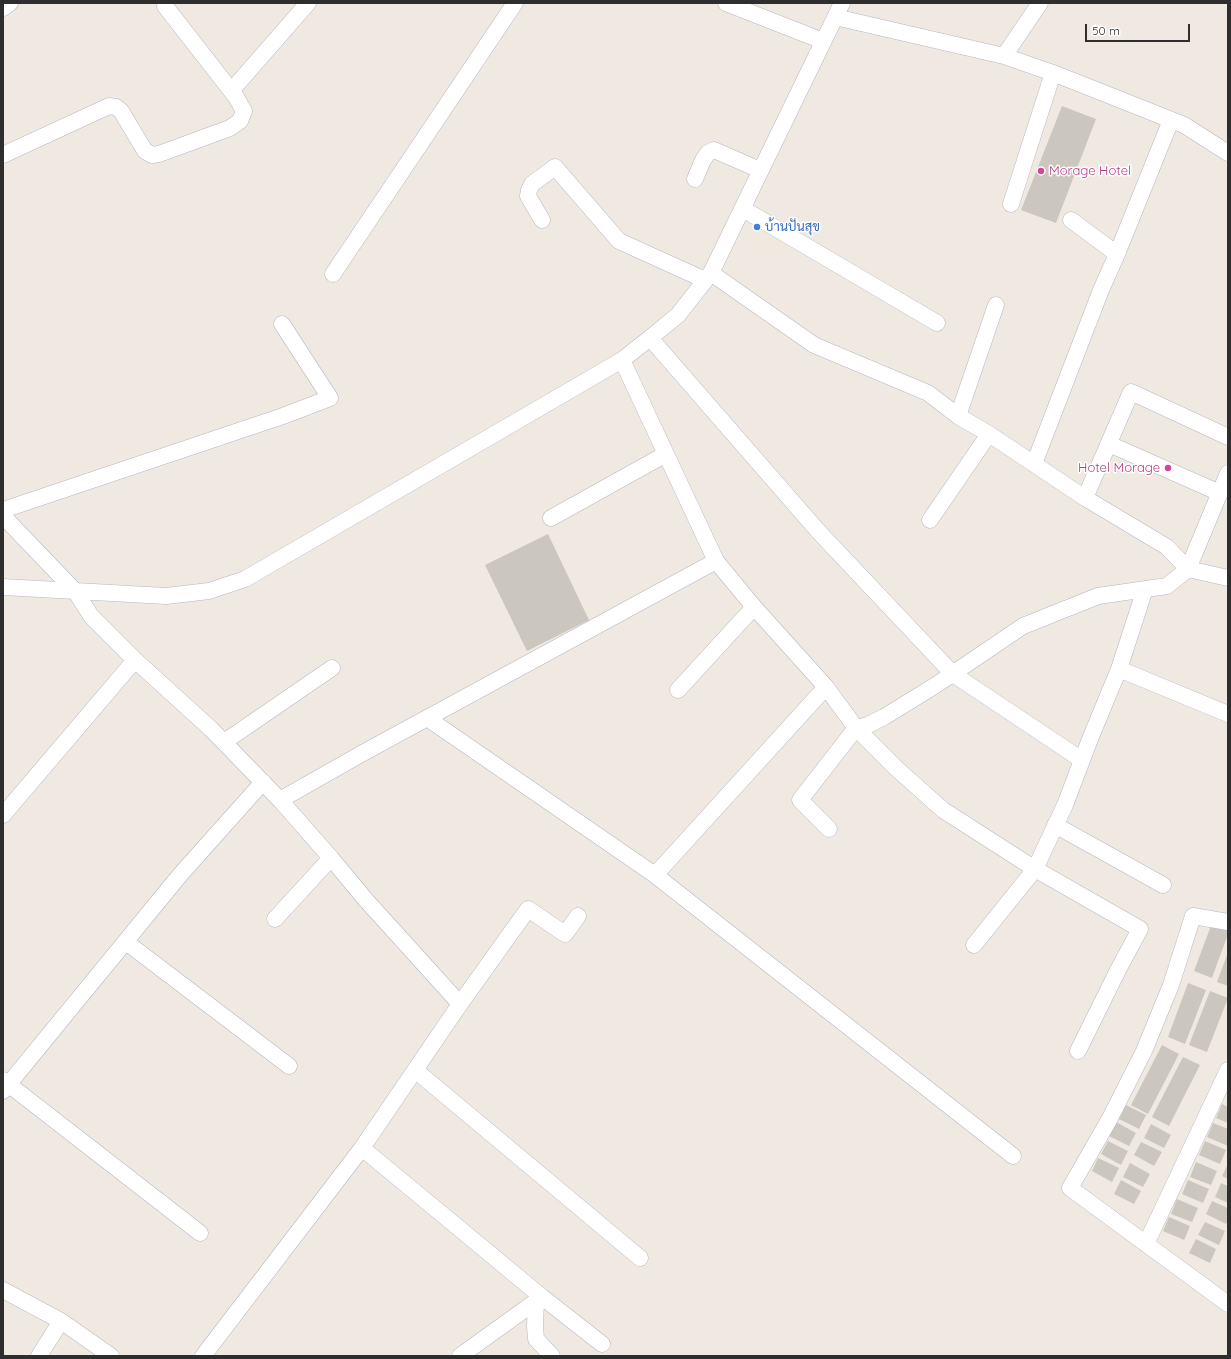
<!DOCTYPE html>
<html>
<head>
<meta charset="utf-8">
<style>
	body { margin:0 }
	#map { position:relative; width:1231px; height:1359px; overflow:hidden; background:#efe9e1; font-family:Quicksand,sans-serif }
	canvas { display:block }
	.frame { position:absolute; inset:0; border:4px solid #2e2e2e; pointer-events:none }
	.scale { position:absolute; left:1085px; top:24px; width:105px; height:18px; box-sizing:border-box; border:2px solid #2e2e2e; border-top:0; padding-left:5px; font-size:12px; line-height:14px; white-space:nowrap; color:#2e2e2e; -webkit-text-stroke:3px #fff; paint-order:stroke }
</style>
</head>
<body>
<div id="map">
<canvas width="1231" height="1359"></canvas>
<div class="frame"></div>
<div class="scale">50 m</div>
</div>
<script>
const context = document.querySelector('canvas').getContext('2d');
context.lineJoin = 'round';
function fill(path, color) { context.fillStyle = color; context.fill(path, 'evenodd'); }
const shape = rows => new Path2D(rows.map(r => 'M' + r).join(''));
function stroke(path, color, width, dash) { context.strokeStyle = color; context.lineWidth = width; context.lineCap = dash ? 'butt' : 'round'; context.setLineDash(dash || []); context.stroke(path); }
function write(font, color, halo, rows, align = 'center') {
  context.font = font + ' Quicksand,Sarabun,sans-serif'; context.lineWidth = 3; context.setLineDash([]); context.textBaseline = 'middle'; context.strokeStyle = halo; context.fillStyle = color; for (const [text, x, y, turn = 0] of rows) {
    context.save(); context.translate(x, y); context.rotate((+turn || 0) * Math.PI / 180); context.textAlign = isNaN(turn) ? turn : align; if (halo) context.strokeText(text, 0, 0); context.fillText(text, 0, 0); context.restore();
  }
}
fill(shape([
	[1062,106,1096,119,1056,223,1021,210],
	[548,534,589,620,527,651,485,565],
	[1212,923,1228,929,1228,934,1212,978,1194,971],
	[1228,952,1228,986,1217,982],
	[1188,983,1206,990,1185,1044,1168,1037],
	[1210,991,1228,998,1207,1052,1189,1045],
	[1162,1045,1179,1054,1148,1114,1131,1105],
	[1183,1057,1200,1065,1169,1126,1152,1117],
	[1222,1104,1228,1107,1228,1123,1216,1118],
	[1126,1105,1146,1115,1139,1129,1119,1119],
	[1116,1122,1136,1133,1129,1146,1109,1136],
	[1213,1123,1228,1129,1228,1146,1207,1137],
	[1151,1124,1171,1135,1164,1148,1144,1138],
	[1108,1141,1128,1151,1121,1165,1101,1154],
	[1205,1141,1226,1150,1220,1164,1199,1155],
	[1141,1142,1162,1152,1154,1166,1134,1155],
	[1098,1158,1119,1168,1112,1182,1092,1171],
	[1196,1162,1217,1171,1211,1185,1190,1177],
	[1130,1163,1150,1174,1143,1187,1123,1177],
	[1228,1164,1228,1179,1222,1176],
	[1121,1180,1141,1191,1134,1204,1114,1194],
	[1188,1180,1209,1189,1203,1203,1182,1194],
	[1221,1183,1228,1186,1228,1203,1215,1197],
	[1177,1199,1198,1208,1192,1222,1171,1214],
	[1212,1201,1228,1208,1228,1220,1226,1224,1206,1214],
	[1169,1217,1190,1226,1184,1240,1163,1231],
	[1205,1222,1225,1231,1219,1245,1198,1235],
	[1196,1239,1216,1249,1210,1263,1189,1253]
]), '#cbc7bf');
const minor = shape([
	[726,3,823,41],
	[3,8,10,3],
	[835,17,1004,56,1040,3],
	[1004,56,1053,73,1184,125,1228,153],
	[232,90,308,3],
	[3,155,109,106,116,107,121,111,145,151,152,155,159,154,230,128,240,121,244,111,236,97,165,6],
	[695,179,703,160,708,153,714,150,760,170],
	[1011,204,1053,73],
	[743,209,937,323],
	[542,220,528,196,529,190,532,184,555,167,619,241,705,280],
	[1071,220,1117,254],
	[711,273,814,345,928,393,958,416,989,434,1085,498,1167,547,1188,569,1228,578],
	[333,274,515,3],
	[650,338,818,531,953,674,1082,760],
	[622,360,716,561,754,607,826,687,856,728,868,725,884,717,936,685,1023,626,1098,596,1167,586,1188,569,1228,473],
	[958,416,996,305],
	[1109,444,1220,493],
	[1034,464,1101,290,1117,254,1171,120],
	[1085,498,1131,392,1228,437],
	[3,514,9,508,283,416,330,398,282,324],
	[3,516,75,591,91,616,135,660,211,729,280,800,331,858,365,899,460,1004,362,1148,203,1356],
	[551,518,666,454],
	[930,520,989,434],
	[3,587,166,596,209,591,245,579,622,360,650,338,678,315,711,273,842,3],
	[1119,669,1228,714],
	[678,690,754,607],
	[427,718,655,875,1013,1156],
	[224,742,332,668],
	[280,800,361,754,716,561],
	[3,815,135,660],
	[1055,825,1163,885],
	[829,829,800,800,856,728,896,768,943,810,1035,869,1140,929,1118,970,1078,1051],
	[655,875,826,687],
	[275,919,331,858],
	[1228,922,1193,916,1171,985,1144,1051,1109,1120,1070,1188,1228,1304],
	[126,942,289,1066],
	[974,945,1035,869,1065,805,1090,739,1119,669,1145,589],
	[460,1004,528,909,565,934,578,916],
	[415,1070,640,1258],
	[3,1080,200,1233],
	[3,1091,180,875,263,782],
	[362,1148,542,1297],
	[1146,1244,1228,1070],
	[3,1290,61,1321,111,1356],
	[536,1301,535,1326,536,1339,552,1356],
	[39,1356,61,1321],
	[460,1356,542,1297,602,1344]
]);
stroke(minor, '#b4b7c1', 17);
stroke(minor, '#fff', 16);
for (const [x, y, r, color] of [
	[1041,171,4,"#d1479c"],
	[757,227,4,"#3f7fe0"],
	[1168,468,4,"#d1479c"]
]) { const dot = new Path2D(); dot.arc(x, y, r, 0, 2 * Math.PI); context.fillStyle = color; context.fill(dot); stroke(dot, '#fff', 1.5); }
write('13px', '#b23c85', '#fff', [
	["Morage Hotel",1049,171],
	["Hotel Morage",1160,468,"right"]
], 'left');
write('13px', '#366cbe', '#fff', [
	["บ้านปันสุข",765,227]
], 'left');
</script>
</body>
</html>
